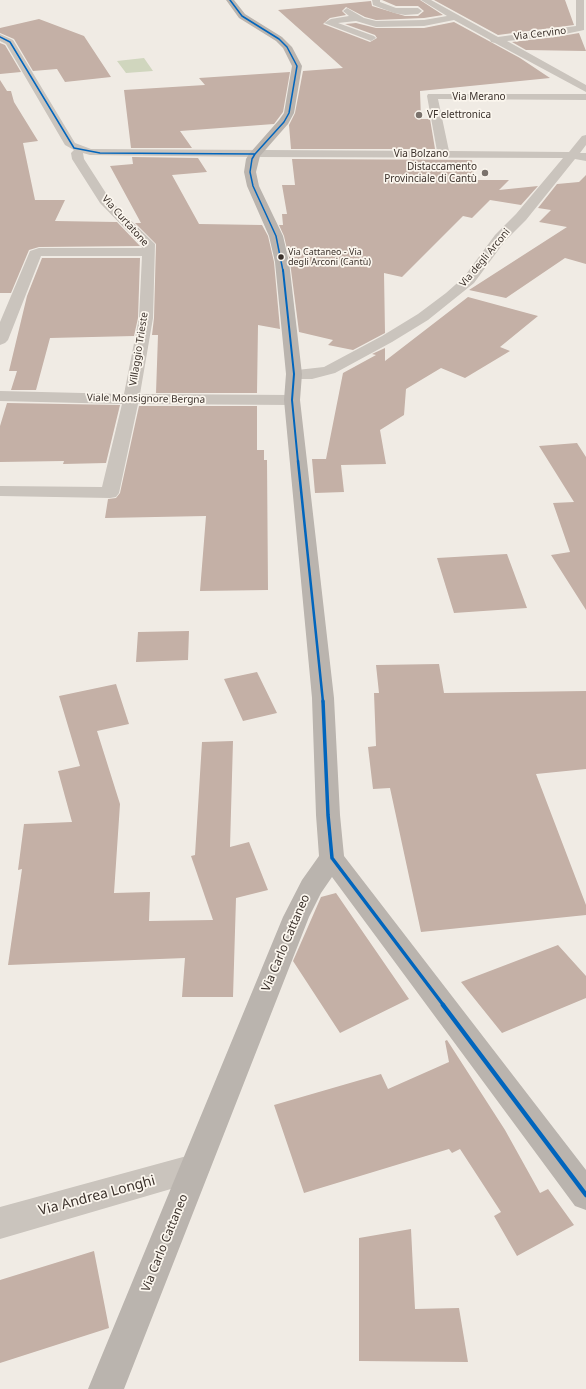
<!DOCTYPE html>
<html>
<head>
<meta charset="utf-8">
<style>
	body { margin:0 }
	canvas { display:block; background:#f0ebe4 }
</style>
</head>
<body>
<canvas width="586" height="1389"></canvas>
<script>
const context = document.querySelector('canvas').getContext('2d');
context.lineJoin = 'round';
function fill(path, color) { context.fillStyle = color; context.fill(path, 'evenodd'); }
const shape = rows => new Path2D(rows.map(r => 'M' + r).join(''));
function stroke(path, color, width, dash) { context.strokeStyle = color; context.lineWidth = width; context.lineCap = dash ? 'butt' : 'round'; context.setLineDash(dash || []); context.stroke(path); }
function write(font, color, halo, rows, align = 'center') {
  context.font = font + ' "Noto Sans",sans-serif'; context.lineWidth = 3.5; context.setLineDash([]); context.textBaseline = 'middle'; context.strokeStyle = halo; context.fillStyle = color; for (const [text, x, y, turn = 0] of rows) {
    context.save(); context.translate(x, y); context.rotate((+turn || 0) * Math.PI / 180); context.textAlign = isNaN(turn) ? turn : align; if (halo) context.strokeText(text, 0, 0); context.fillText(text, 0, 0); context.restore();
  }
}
fill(shape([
	[144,58,153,71,126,73,117,61]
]), '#d0d6be');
fill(shape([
	[382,0,420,0,443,15,424,18,376,20,365,17,346,7,342,11,346,15,330,18,323,24,370,42,377,38,375,35,345,24,356,23,376,28,424,28,454,22,520,58,550,78,420,91,421,119,430,119,435,149,291,149,289,125,295,113,303,71,343,68,278,10,371,1,372,6,405,16,418,16,424,11,418,6,396,6],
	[434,0,565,0,574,25,498,35],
	[39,19,84,36,111,77,65,82,57,69,33,71,14,39,0,33,0,28],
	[579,33,586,51,526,50,512,42,556,37],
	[0,43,5,45,21,72,0,74],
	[290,72,283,112,274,124,180,131,192,148,131,148,124,90,205,85,199,78],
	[0,80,7,91,11,91,14,102,38,141,23,143,35,200,65,200,55,221,117,222,140,246,39,247,29,250,11,293,0,293],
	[132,157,198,158,207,172,172,175,199,224,262,225,268,236,274,262,280,329,258,325,257,393,156,393,158,335,152,335,154,318,156,244,135,223,141,223,110,166,133,164],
	[292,159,472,160,475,180,509,180,499,190,538,186,521,205,490,200,472,218,463,216,402,277,384,273,385,333,353,350,328,345,333,340,299,332,290,262,284,236,279,225,283,225,282,214,287,214,282,185,295,185],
	[586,175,586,264,565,258,506,298,469,290,567,227,539,222,551,210,538,208,557,184,579,182],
	[42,258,140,258,138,318,134,336,50,338,36,390,11,390,17,371,9,371,27,296],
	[468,297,538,316,500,347,510,351,465,378,441,368,406,389,404,415,380,430,386,464,341,465,344,492,315,493,312,459,326,459,343,373,376,355,372,354,385,348,385,361],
	[7,403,120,405,106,463,63,464,64,461,0,462,0,426],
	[139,406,257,406,257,450,264,450,264,460,267,460,268,590,200,591,206,516,105,518,108,499,116,498,120,493],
	[577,443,586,457,586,610,551,555,570,552,553,503,574,502,539,446],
	[507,554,527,608,454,613,437,558],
	[189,631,188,660,136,662,138,632],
	[439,664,444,693,586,691,586,769,536,774,586,905,586,915,421,932,390,788,373,789,368,747,376,746,374,693,379,693,376,665],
	[257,672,277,713,243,721,224,679],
	[116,684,129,724,97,731,120,804,114,893,150,892,149,921,213,920,191,856,195,855,202,742,233,741,230,847,249,842,268,890,236,898,233,997,182,997,185,958,8,965,22,869,18,870,24,824,72,822,58,771,80,766,59,696],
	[336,893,409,999,340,1033,293,961,321,897],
	[558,945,586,976,586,998,502,1033,461,982],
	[447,1040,505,1130,540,1193,548,1189,574,1225,517,1256,494,1216,501,1212,460,1149,452,1153,449,1149,304,1193,274,1105,381,1074,388,1089,449,1062,445,1041],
	[411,1229,415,1309,459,1308,468,1362,359,1361,359,1238],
	[94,1251,109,1328,0,1363,0,1280]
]), '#c4b0a6');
fill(shape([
	[372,0,380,0,380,2,396,8,418,8,422,11,418,14,405,15,394,13,373,5,372,0],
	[421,0,431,0,498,37,576,26,576,0,584,0,584,30,556,36,507,41,586,85,586,92,495,43,491,42,490,40,454,20,424,26,376,27,356,21,338,23,374,36,376,38,371,41,324,23,331,19,349,16,343,11,347,8,364,18,376,21,424,20,447,16,421,0],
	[0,34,13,40,75,143,91,149,437,151,427,96,428,94,586,94,586,100,438,99,449,151,569,152,582,136,586,135,586,145,580,153,586,153,586,161,575,159,526,220,505,241,474,283,428,320,392,342,335,373,312,379,294,379,288,377,286,374,288,371,324,367,382,336,418,314,446,293,464,277,495,235,516,214,563,158,255,157,90,155,83,153,84,159,111,201,155,244,153,318,140,394,292,395,298,397,300,400,298,403,292,405,138,404,119,493,116,497,110,498,0,496,0,486,102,487,122,404,0,401,0,391,124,394,139,318,142,256,41,256,8,340,5,343,0,345,0,322,30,251,39,248,142,248,141,245,100,203,72,159,71,153,74,150,65,145,6,44,0,41,0,34],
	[194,1154,205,1159,210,1169,205,1179,0,1239,0,1207,194,1154]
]), '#cac4bd');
fill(shape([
	[226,0,234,0,245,14,282,37,292,47,302,66,294,113,288,124,260,156,256,172,259,186,283,236,289,262,302,374,300,400,334,698,340,815,344,856,586,1170,586,1210,575,1206,332,877,321,893,309,917,124,1389,88,1389,283,917,302,880,319,856,316,815,312,698,284,400,286,374,275,262,269,236,247,186,244,172,246,159,249,154,279,120,284,113,292,66,283,48,276,41,239,18,226,0]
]), '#bab4ae');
stroke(shape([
	[230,0,242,16,279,39,287,47,297,66,289,113,284,122,255,154,252,159,250,172,253,186,276,236,283,271],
	[0,37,10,42,74,148,100,153,255,154]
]), '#0065bd', 1.5);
stroke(shape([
	[283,270,294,374,292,400,298,462]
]), '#0065bd', 2);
stroke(shape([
	[298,461,323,702]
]), '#0065bd', 2.5);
stroke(shape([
	[323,701,328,815,332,858],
	[332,858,444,1006]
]), '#0065bd', 3.5);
stroke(shape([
	[443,1005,586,1195]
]), '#0065bd', 4.5);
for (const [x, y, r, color] of [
	[419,115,4,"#7a726c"],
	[485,173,4,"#7a726c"],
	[281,257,3.5,"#3b312b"]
]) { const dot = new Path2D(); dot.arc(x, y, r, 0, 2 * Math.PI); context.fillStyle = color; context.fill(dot); stroke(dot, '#fbf6ee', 1.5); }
write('9px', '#3b312b', '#fbf6ee', [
	["Via Cattaneo - Via",288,252],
	["degli Arconi (Cantù)",288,262]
], 'left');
write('10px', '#3b312b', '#fbf6ee', [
	["Via Cervino",540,34,-7],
	["Via Merano",479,97],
	["Via Bolzano",421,154],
	["Via Curtatone",125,221,48],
	["Via degli Arconi",485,258,-50],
	["Villaggio Trieste",139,349,-81],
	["Viale Monsignore Bergna",146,399,1]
]);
write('10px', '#3b312b', '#fbf6ee', [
	["VF elettronica",427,115],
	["Distaccamento",477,167,"right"],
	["Provinciale di Cantù",477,179,"right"]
], 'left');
write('12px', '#3b312b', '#fbf6ee', [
	["Via Carlo Cattaneo",286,943,-67],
	["Via Carlo Cattaneo",165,1243,-68]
]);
write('14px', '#3b312b', '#fbf6ee', [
	["Via Andrea Longhi",97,1196,-15]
]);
</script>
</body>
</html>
